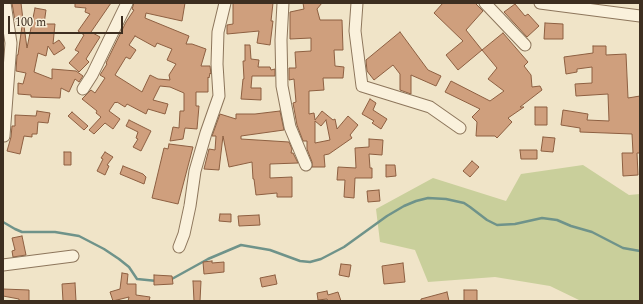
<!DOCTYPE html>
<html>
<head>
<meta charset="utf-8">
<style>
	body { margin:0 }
	#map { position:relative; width:643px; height:304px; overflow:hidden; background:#f0e4c8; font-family:Spectral,serif }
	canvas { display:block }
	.frame { position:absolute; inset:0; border:4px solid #3d2e20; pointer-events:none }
	.scale { position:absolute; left:8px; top:16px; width:115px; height:18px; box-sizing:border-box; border:2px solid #3d2e20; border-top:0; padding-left:5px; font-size:12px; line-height:14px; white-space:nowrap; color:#3d2e20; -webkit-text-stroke:3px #f7eed8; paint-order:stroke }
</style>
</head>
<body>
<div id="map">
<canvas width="643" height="304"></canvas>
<div class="frame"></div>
<div class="scale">100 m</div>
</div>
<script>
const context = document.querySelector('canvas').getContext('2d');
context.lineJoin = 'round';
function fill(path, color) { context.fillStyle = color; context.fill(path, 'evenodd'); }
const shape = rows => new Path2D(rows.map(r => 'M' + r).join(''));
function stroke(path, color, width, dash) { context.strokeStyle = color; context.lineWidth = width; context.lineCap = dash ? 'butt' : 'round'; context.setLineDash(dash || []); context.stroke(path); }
fill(shape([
	[583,165,629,195,640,194,640,301,581,301,550,286,495,277,428,282,415,250,380,242,376,209,433,178,506,201,521,174]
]), '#c9cf9b');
stroke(shape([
	[3,222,15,229,22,232,55,232,79,236,104,249,119,259,129,267,137,279,157,281],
	[170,280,208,259,241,245,270,250,300,261,310,262,321,259,344,247,387,216,404,206,416,201,428,198,446,199,464,203,470,207,487,220,497,225,515,224,542,218,557,220,571,226,592,232,623,248,640,251]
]), '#6f938a', 2.5);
const building = shape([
	[12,3,21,3,23,20,15,21,12,3],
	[75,3,111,3,91,32,100,37,86,59,89,62,79,72,69,63,79,52,75,50,84,35,78,31,90,14,85,12,86,8,75,7,75,3],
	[134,3,185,3,182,21,146,13,145,18,189,36,186,44,192,44,206,49,201,66,210,66,211,74,210,73,209,78,208,77,208,92,196,92,196,106,199,106,197,129,185,128,183,139,170,141,173,127,179,128,180,111,184,111,184,93,170,87,160,86,153,100,168,104,165,114,148,109,146,114,127,104,125,107,117,102,116,103,115,102,109,111,120,119,113,129,105,123,94,134,89,130,101,117,96,113,97,111,82,99,91,90,95,93,105,78,100,75,107,64,106,63,126,22,134,10,132,9,134,3],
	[135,36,155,47,157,43,172,49,167,60,176,64,169,75,170,80,158,79,150,75,142,92,115,75,126,57,130,59,136,50,129,45,135,36],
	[233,3,273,3,271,21,273,21,270,45,257,43,259,31,227,34,227,25,233,24,233,3],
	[303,3,322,3,317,9,320,20,342,20,343,50,334,50,335,66,344,67,343,78,323,78,324,90,309,91,309,114,314,113,315,120,322,111,333,120,335,119,337,129,348,116,358,125,350,135,352,138,329,154,324,155,325,167,312,167,312,162,307,149,307,141,303,141,297,125,293,103,296,102,294,79,289,80,289,68,296,68,295,52,311,51,311,38,290,39,290,12,304,9,303,3],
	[326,120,330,140,315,143,315,121,321,126,326,120],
	[443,3,475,3,483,11,466,30,482,50,458,70,446,55,463,41,434,13,443,3],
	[515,4,525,16,528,14,539,26,527,37,504,12,515,4],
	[35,8,46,10,44,24,55,24,53,44,59,40,65,48,54,55,48,46,46,56,38,53,34,72,52,79,52,69,76,71,83,76,79,82,75,79,69,92,61,88,60,98,31,97,31,95,18,94,18,83,23,84,26,73,16,71,17,55,18,55,22,26,24,26,27,48,35,8],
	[545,23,563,24,563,39,544,39,545,23],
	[400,32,428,70,441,76,436,86,411,75,411,94,400,90,400,74,393,65,374,80,367,71,366,60,400,32],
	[503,33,528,62,524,66,531,75,532,87,540,86,542,90,520,107,524,107,508,118,512,122,497,138,495,136,476,136,477,122,472,117,480,109,445,92,451,81,490,101,504,91,488,79,497,68,482,50,503,33],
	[245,45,250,45,251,59,259,60,258,67,270,67,271,70,275,69,275,76,252,76,251,88,261,88,261,100,241,99,243,79,244,79,243,61,245,61,245,45],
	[593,46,606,46,606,55,626,54,628,98,640,96,640,153,637,153,638,175,623,176,622,153,633,153,632,134,580,132,580,128,561,125,563,110,588,114,587,120,609,121,608,94,576,96,575,84,592,83,592,67,577,69,577,72,566,74,564,57,593,53,593,46],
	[370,99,376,103,373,110,387,119,381,129,372,123,374,121,362,114,370,99],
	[535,107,547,107,547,125,535,125,535,107],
	[37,111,50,113,48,123,38,122,37,134,32,134,32,137,24,136,20,154,7,151,11,137,12,126,15,126,15,115,36,116,37,111],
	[280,111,284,130,241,136,241,139,289,142,292,149,291,153,293,153,298,163,270,164,270,178,292,177,292,197,277,197,277,193,256,195,254,179,253,179,252,162,229,167,223,136,219,170,204,169,209,149,215,150,216,136,212,136,220,114,236,119,236,114,255,114,280,111],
	[72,112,88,126,84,130,68,116,72,112],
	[129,120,151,131,141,151,133,147,138,139,136,138,138,132,126,126,129,120],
	[543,137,555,138,553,152,541,151,543,137],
	[369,139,383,140,382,155,369,154,370,168,372,168,372,178,355,178,354,198,344,197,345,180,337,180,338,167,356,168,355,148,369,147,369,139],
	[169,144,193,147,178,204,152,198,164,148,168,149,169,144],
	[520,150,537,150,537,159,521,159,520,150],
	[64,152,71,152,71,165,64,165,64,152],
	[105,152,113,157,107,165,109,166,105,175,97,171,103,159,101,158,105,152],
	[472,161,479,167,470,177,463,171,472,161],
	[386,165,395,165,396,176,386,177,386,165],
	[123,166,143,174,146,177,144,184,120,174,123,166],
	[379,190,380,201,368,202,367,191,379,190],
	[220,214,231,214,231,222,219,221,220,214],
	[259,215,260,225,239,226,238,216,259,215],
	[22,236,26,255,13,257,12,251,15,250,12,238,22,236],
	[212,261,212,263,224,262,224,272,204,274,203,262,212,261],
	[403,263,405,282,384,284,382,266,403,263],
	[341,264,351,265,349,277,339,275,341,264],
	[122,273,128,274,127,284,136,284,136,295,150,297,149,301,128,301,129,297,113,301,110,292,120,289,122,273],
	[154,275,172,276,173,284,154,285,154,275],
	[275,275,277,284,262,287,260,278,275,275],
	[193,281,201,281,200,301,194,301,193,281],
	[75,283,76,301,63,301,62,284,75,283],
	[3,289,29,290,29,301,19,301,19,299,3,296,3,289],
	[464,290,477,290,477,301,464,301,464,290],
	[327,291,328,295,338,292,341,301,328,301,327,299,318,300,317,293,327,291],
	[447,292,449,301,421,301,421,299,447,292]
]);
fill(building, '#cf9f7d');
stroke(building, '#8d5f41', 1);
const minor = shape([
	[283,3,281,40,282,86,290,127,306,165],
	[357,3,355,31,362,86,430,107,460,128],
	[485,3,525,45],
	[540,3,640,16],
	[83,89,92,75,127,3],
	[4,136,11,43,5,3],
	[179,247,184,234,190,206,195,171,206,133,219,96,217,64,218,32,225,3],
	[3,265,73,256]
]);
stroke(minor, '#8d765c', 13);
stroke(minor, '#faf1dc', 11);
</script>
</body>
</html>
